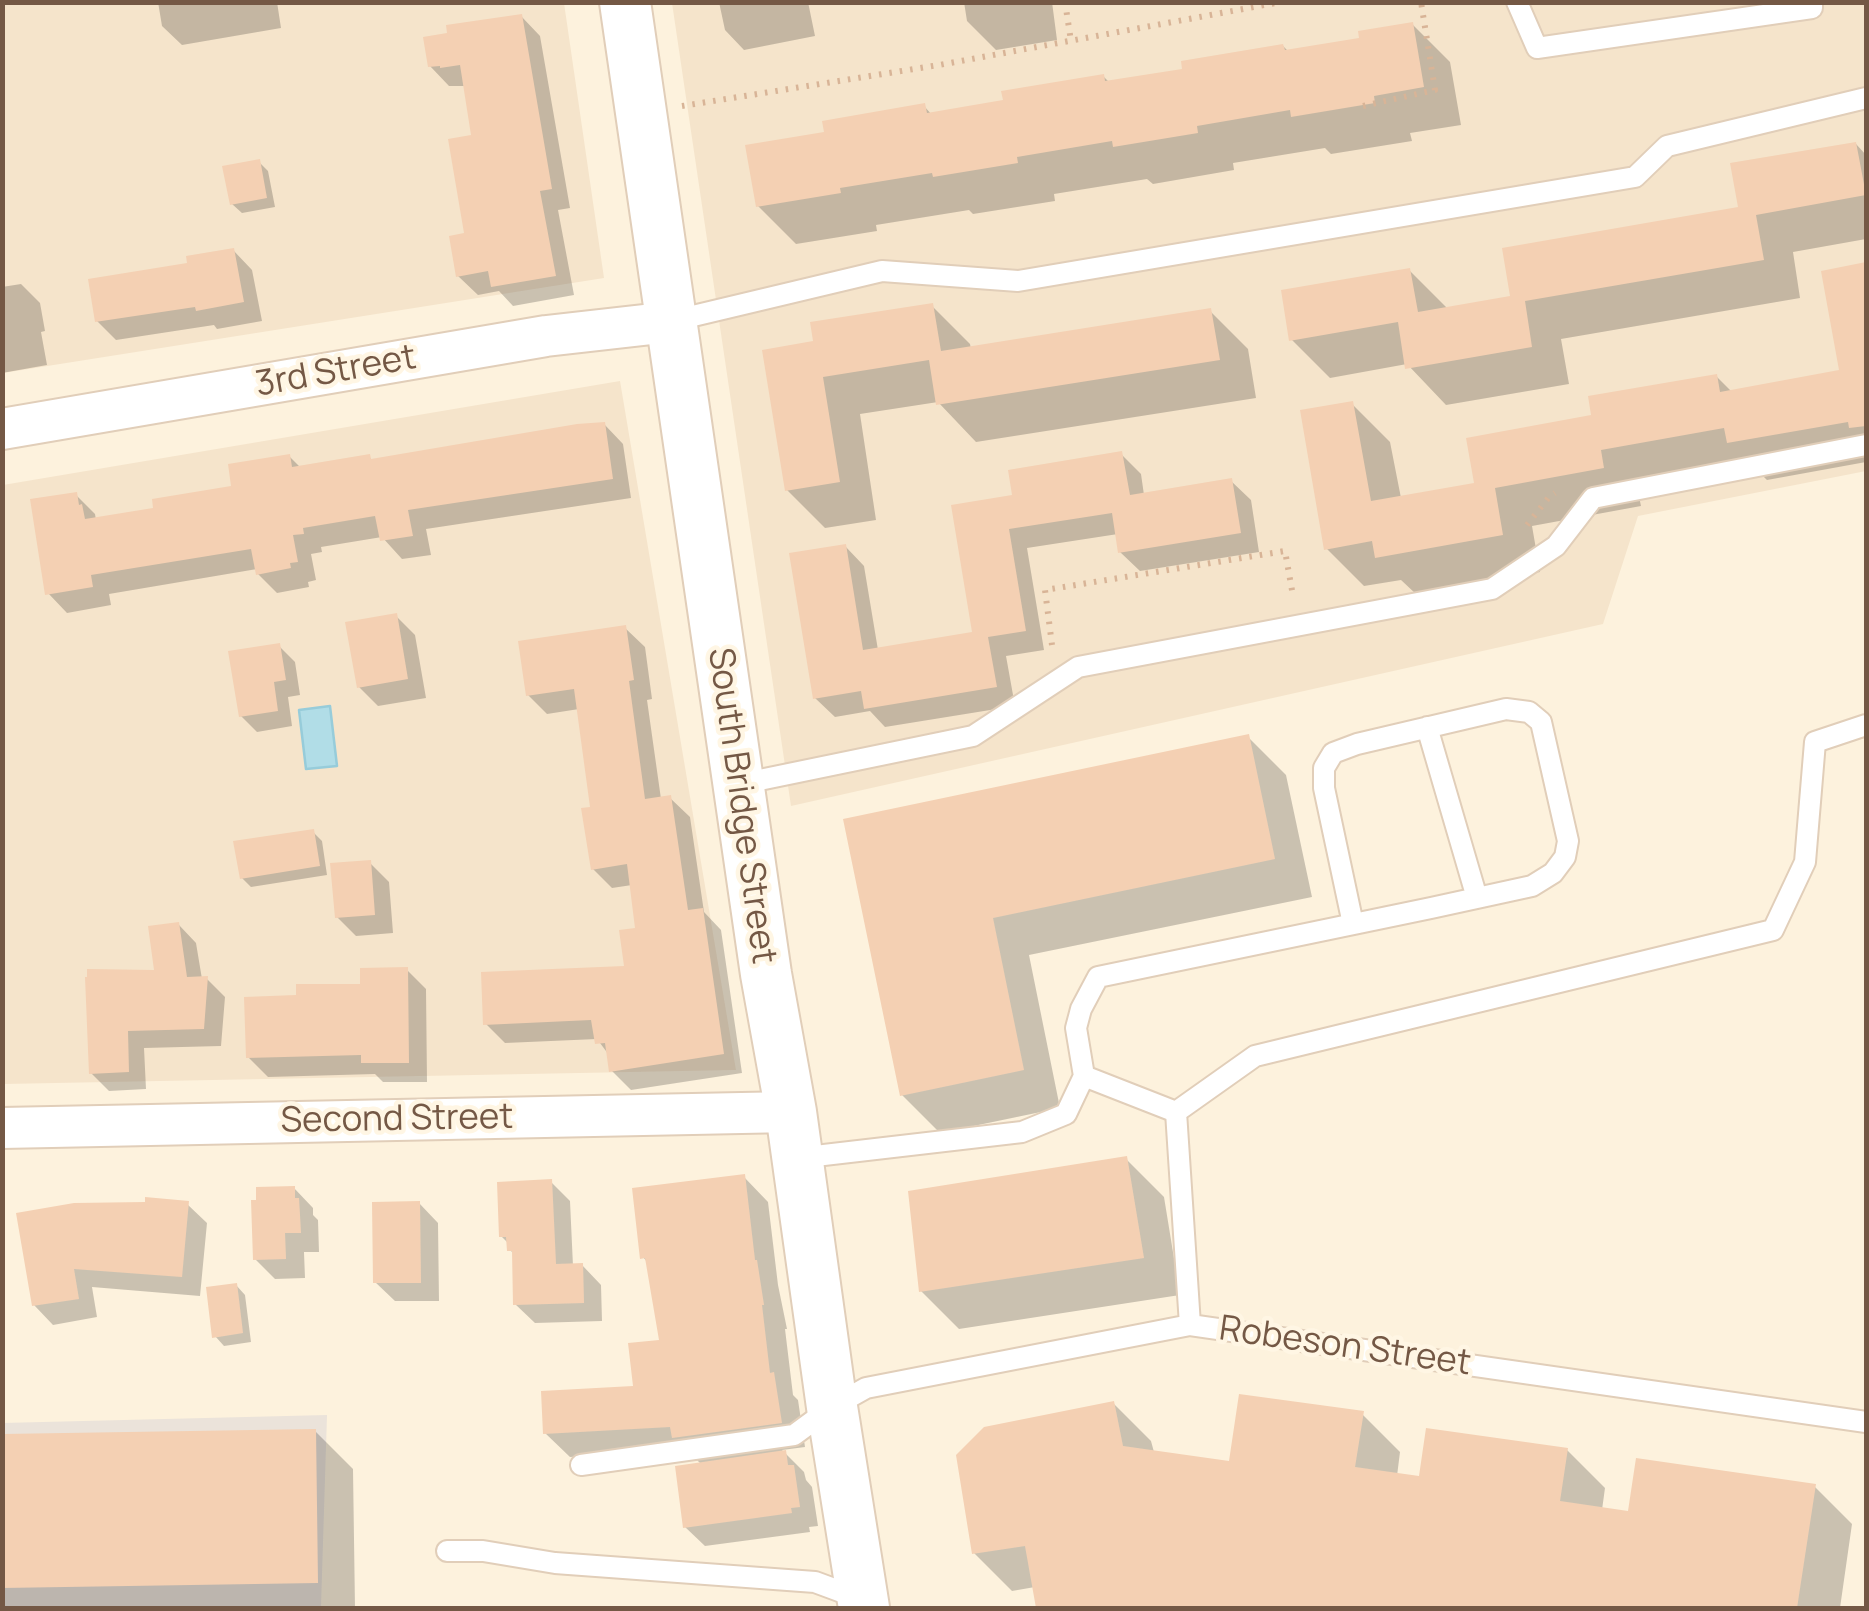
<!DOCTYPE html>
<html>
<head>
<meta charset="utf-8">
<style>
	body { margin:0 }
	#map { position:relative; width:1869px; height:1611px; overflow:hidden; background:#fdf2dd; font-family:Manrope,sans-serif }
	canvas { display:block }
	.frame { position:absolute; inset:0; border:5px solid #745845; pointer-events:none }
</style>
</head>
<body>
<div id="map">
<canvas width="1869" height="1611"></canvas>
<div class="frame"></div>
</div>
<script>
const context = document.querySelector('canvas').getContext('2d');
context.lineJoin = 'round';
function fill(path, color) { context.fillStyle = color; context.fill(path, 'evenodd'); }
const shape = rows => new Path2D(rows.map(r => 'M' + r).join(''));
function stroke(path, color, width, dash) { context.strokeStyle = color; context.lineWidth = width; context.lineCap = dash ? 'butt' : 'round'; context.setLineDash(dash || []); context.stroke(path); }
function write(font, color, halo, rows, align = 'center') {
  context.font = font + ' Manrope,sans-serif'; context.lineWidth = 9; context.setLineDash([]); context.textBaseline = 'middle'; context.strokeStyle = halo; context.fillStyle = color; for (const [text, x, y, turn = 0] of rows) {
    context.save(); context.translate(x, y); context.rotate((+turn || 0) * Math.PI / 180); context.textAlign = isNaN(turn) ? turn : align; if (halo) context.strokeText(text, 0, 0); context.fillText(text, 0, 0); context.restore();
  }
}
fill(shape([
	[3,3,564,3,604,278,3,373],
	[672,3,1866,3,1866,471,1638,516,1603,624,791,806],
	[620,381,736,1070,3,1084,3,485]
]), '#f5e4cb');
fill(shape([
	[327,1415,321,1608,3,1608,2,1423]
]), '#ebe3da');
const water = shape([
	[330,706,337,766,306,769,299,710,330,706]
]);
fill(water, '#b1dde7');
stroke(water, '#97ccda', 2.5);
fill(shape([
	[158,2,277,2,281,28,182,45,162,26],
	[719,2,808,2,815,36,744,50,725,30],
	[964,2,1052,2,1057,40,996,50,967,21],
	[521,16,540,36,570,208,558,210,574,295,513,306,499,291,478,295,458,276,467,235,473,137,466,86,449,86,430,66],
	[1412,24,1450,62,1461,125,1410,133,1412,141,1331,154,1325,148,1233,163,1234,170,1153,184,1147,179,1054,194,1055,201,973,214,969,210,876,225,877,231,796,244,758,206,827,134,924,106,932,115,1005,102,1103,76,1110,83,1185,71,1283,46,1289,52,1362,40],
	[1856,144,1866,155,1866,239,1793,252,1800,298,1561,339,1569,384,1446,405,1407,364,1330,378,1292,340,1409,270,1448,309,1513,298,1741,209],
	[259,162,268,171,275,207,242,213,232,204],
	[233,250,252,270,262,321,217,329,214,325,116,340,97,321,190,265],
	[1866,265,1866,462,1767,480,1754,467,1637,487,1641,506,1532,526,1540,572,1416,594,1401,580,1364,586,1326,548,1352,404,1390,442,1401,498,1477,485,1594,417,1716,376,1732,392,1842,372,1824,273],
	[21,284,40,303,45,331,41,332,47,365,2,373,2,287],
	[932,306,970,344,971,349,1210,311,1248,349,1256,398,976,442,938,402,860,414,876,520,825,528,787,490,816,343],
	[604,424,623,444,631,498,426,529,431,555,402,559,382,537,321,547,322,552,311,554,316,580,308,582,309,587,277,593,258,574,257,569,109,594,111,605,67,613,48,593,76,495,95,514,96,520,156,510,234,488,289,456,301,468,369,457,373,461],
	[1121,454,1141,474,1144,495,1231,481,1251,500,1259,552,1140,571,1120,552,1118,534,1027,548,1044,650,1006,656,1015,706,885,727,870,711,835,717,815,698,845,546,864,566,878,650,974,634,1015,497],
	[396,616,415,635,426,698,378,706,359,687],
	[625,628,645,647,652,699,647,700,661,799,670,798,690,817,704,912,721,930,742,1073,631,1090,612,1071,609,1055,597,1039,505,1043,486,1024,627,968,637,930,632,885,612,888,593,869,593,809,579,709,547,714,528,695],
	[279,646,295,662,300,695,288,697,292,726,257,732,241,716],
	[1248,737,1286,775,1312,897,1029,955,1060,1108,940,1133,902,1095,846,821],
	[313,832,322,841,327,875,251,887,242,878],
	[370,863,389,882,393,933,356,936,337,917],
	[179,925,196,943,202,979,207,979,225,997,221,1046,144,1048,146,1089,109,1091,91,1073,156,972],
	[407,970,426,989,427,1082,383,1082,375,1074,268,1077,248,1057,299,997,363,986],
	[1126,1159,1164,1197,1180,1295,959,1329,921,1291],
	[744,1177,768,1202,778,1285,787,1329,785,1329,793,1395,798,1400,805,1447,782,1450,804,1472,806,1480,812,1487,818,1526,809,1527,810,1532,705,1546,685,1527,701,1464,688,1451,570,1457,545,1433,636,1388,662,1342,648,1263,643,1257],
	[551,1182,570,1201,573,1266,582,1265,601,1285,602,1321,535,1323,515,1304,514,1254,510,1250,509,1244,501,1236],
	[294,1188,313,1208,313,1215,318,1220,319,1252,304,1252,305,1278,275,1279,255,1259],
	[419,1203,438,1223,439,1301,395,1301,375,1282],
	[187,1204,207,1223,200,1296,92,1287,97,1317,53,1325,34,1305,19,1215],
	[236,1285,245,1295,251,1342,224,1346,215,1336],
	[1113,1403,1151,1441,1154,1452,1231,1464,1362,1414,1400,1452,1397,1476,1421,1479,1567,1450,1605,1488,1602,1510,1630,1514,1814,1486,1852,1524,1840,1608,1038,1608,1035,1587,1012,1591,974,1553],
	[315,1431,353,1469,355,1608,2,1608,2,1436]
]), '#0003');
fill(shape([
	[522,14,552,189,540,191,556,276,491,287,488,271,456,277,449,236,464,233,448,139,471,135,460,65,440,68,440,66,428,67,423,37,447,33,446,25],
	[1413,22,1424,87,1374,96,1375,103,1291,117,1290,110,1197,126,1198,133,1113,147,1112,141,1017,157,1018,163,933,177,932,173,840,188,841,193,756,207,745,145,824,132,822,121,925,103,927,113,1003,100,1001,91,1104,74,1105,81,1182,69,1181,61,1283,44,1285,50,1359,38,1358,31],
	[1856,142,1866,195,1756,215,1764,260,1525,301,1532,347,1405,369,1398,322,1289,341,1281,290,1410,268,1418,312,1510,296,1502,248,1738,207,1730,163],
	[260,159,267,198,230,205,222,166],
	[234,248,244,302,196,311,195,307,95,322,88,279,187,263,186,256],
	[1866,262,1866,426,1849,428,1848,422,1727,443,1724,428,1601,450,1604,468,1495,488,1503,535,1375,558,1372,541,1324,550,1300,410,1353,401,1371,501,1474,483,1466,438,1591,415,1588,396,1717,374,1720,392,1839,370,1821,271],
	[933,303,941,351,1211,308,1220,360,936,405,929,360,823,377,840,482,785,491,762,350,813,341,810,322],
	[605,422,613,479,408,510,413,536,380,541,375,516,303,528,304,534,293,535,298,562,290,563,291,568,256,575,251,549,91,575,93,587,45,595,30,499,77,492,79,505,82,504,85,519,153,508,152,499,231,486,228,464,290,454,292,467,370,454,371,459,577,424],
	[1122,451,1130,495,1232,478,1241,533,1118,553,1112,513,1009,529,1026,631,988,637,997,687,864,709,861,691,813,699,789,553,846,544,863,650,972,632,951,505,1012,495,1008,470],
	[397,613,408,679,357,688,345,622],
	[626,625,634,680,629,681,645,799,671,795,688,910,703,908,724,1054,609,1072,605,1043,595,1044,591,1020,483,1025,481,972,624,966,619,930,635,928,627,864,591,870,581,808,590,807,574,689,526,696,518,641],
	[280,643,286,680,274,682,278,711,239,717,228,651],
	[1249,734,1275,859,993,918,1024,1070,900,1096,843,819],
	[314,829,320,866,240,879,233,841],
	[371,860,375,915,335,918,330,863],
	[179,922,187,977,208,976,204,1029,128,1031,129,1072,89,1074,85,977,87,977,87,969,154,970,148,926],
	[408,967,409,1063,361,1063,361,1055,246,1058,244,997,296,995,296,984,360,984,360,968],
	[1127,1156,1144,1258,919,1292,908,1191],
	[745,1174,755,1260,757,1260,764,1305,762,1305,770,1373,774,1372,782,1423,672,1438,670,1427,543,1434,541,1391,633,1386,628,1343,659,1340,645,1258,640,1259,632,1188],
	[552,1179,556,1264,583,1263,584,1303,513,1305,512,1251,507,1251,506,1237,499,1237,497,1182],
	[295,1186,295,1198,299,1198,301,1233,285,1233,286,1259,253,1260,251,1200,256,1200,256,1187],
	[145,1197,189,1201,182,1277,74,1269,79,1299,32,1306,16,1213,74,1203,145,1202],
	[420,1201,421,1283,373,1283,372,1202],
	[237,1283,243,1333,212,1338,206,1287],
	[1239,1394,1364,1411,1355,1467,1419,1476,1426,1428,1568,1448,1560,1501,1628,1511,1636,1458,1816,1484,1797,1608,1036,1608,1025,1546,972,1554,956,1455,984,1427,1114,1401,1123,1446,1229,1461],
	[316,1429,318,1583,2,1588,2,1434],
	[786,1450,788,1465,794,1465,800,1507,791,1508,792,1513,683,1528,675,1466]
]), '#f4d0b3');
const service = shape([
	[1517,2,1537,48,1812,8,1812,2],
	[672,321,882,271,1018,281,1635,177,1667,146,1866,98],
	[1427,727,1477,898],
	[740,784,973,736,1078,667,1492,589,1556,546,1593,498,1866,445],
	[1084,1076,1176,1112,1190,1325],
	[1176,1112,1255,1056,1773,930,1805,862,1815,742,1866,725],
	[798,1158,1022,1132,1066,1114,1084,1076,1076,1028,1081,1009,1098,977,1431,908,1532,886,1553,873,1565,857,1568,841,1541,722,1529,712,1506,709,1357,744,1333,753,1324,768,1324,788,1353,924],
	[581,1465,794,1435,832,1407,866,1388,1190,1325,1866,1422],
	[447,1551,483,1551,555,1563,815,1582,861,1599]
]);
const minor = shape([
	[2,429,546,336,670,322],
	[2,1128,791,1112]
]);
const tertiary = shape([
	[625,2,766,974,791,1112,832,1407,864,1608]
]);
stroke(service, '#e1ceb9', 24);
stroke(minor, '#e1ceb9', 44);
stroke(tertiary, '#e1ceb9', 54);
stroke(shape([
	[1065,2,1071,41],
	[682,106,939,65,1281,2],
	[1363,106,1435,90,1421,2],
	[1527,525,1549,497,1555,493],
	[1052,645,1045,590,1285,551,1293,596,1295,596]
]), '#d8b497', 6, [2.5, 8]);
stroke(service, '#fff', 20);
stroke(minor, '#fff', 40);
stroke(tertiary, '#fff', 50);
write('35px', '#745845', '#fff6e4', [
	["3rd Street",336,372,-10],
	["South Bridge Street",741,806,82],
	["Second Street",397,1120,-1],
	["Robeson Street",1345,1347,8]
]);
</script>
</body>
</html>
